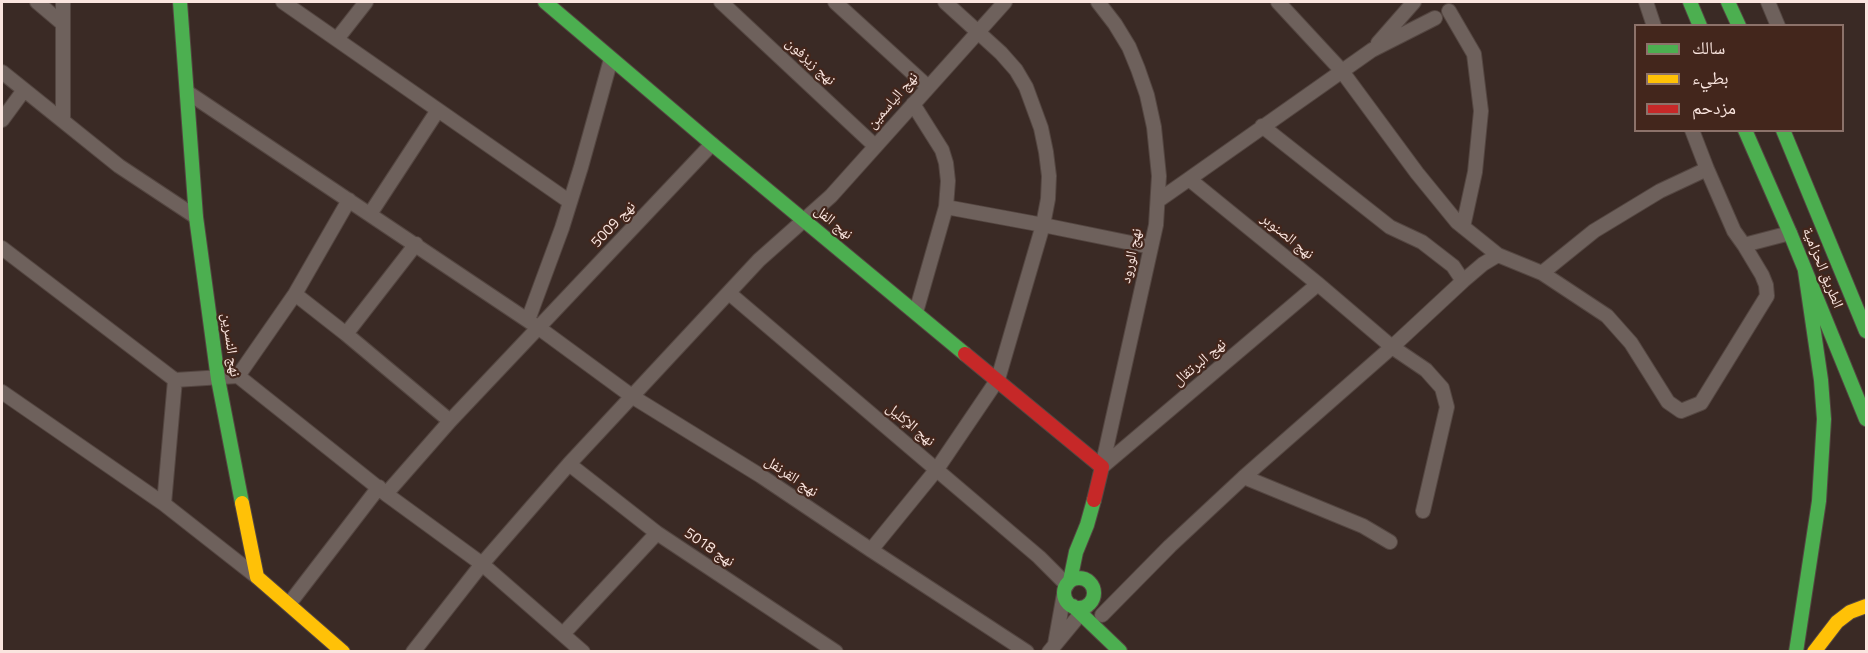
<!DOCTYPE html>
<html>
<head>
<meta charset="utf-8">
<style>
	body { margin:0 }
	#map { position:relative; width:1868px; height:653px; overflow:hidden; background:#3a2a25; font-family:"Titillium Web","Noto Naskh Arabic",sans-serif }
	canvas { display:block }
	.frame { position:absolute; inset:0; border:3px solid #fae5df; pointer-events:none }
	.legend { position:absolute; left:1634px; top:24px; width:210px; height:108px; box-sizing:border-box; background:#43261c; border:2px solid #8c726a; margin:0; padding:8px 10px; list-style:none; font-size:18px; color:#fae5df }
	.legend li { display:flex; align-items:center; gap:12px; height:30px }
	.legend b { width:30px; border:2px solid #8c726a }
</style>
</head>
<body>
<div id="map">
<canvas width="1868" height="653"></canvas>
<div class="frame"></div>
<ul class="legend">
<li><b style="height:8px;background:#4caf50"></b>سالك</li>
<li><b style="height:8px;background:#ffc107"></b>بطيء</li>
<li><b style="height:8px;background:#c62828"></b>مزدحم</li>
</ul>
</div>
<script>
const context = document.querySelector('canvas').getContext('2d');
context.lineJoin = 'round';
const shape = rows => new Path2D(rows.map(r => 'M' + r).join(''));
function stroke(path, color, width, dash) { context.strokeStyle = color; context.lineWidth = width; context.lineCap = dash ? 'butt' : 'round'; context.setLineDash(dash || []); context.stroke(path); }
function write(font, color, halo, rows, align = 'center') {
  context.font = font + ' "Titillium Web","Noto Naskh Arabic",sans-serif'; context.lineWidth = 4.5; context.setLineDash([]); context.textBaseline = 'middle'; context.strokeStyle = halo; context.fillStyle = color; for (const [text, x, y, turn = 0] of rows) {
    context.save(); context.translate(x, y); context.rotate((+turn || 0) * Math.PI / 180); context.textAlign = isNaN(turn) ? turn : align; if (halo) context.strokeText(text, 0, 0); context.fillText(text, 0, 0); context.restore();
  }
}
const street = shape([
	[37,2,63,24],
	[63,2,63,120],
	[283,2,570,202],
	[721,2,875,146],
	[835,2,928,87],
	[1098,2,1115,24,1129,47,1138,69,1147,95,1154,127,1159,176,1156,225,1102,467],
	[1278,2,1341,70,1417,173,1457,222,1498,255],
	[1646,2,1654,26],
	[1768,2,1778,26],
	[1449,11,1474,54,1481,111,1475,172,1463,227],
	[337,39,366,2],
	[1378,43,1414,2],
	[2,72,119,166,196,217],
	[187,92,539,328,633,397,761,476,871,550,1027,652],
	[913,104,942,150,946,163,948,181,946,207,916,312],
	[2,120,24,90],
	[1692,130,1707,169,1734,231,1744,245,1790,233],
	[1189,179,1372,50,1435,18],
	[1159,200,1189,179,1318,284,1392,347,1426,370,1442,388,1447,407,1423,511],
	[946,207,1043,225,1151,247],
	[370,214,438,110],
	[2,248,175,380,238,376,386,494,482,564,583,652],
	[1542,273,1607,316,1631,343,1668,402,1681,411,1701,403,1767,296,1766,285,1762,275,1744,245],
	[1463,281,1483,264,1498,255,1542,273,1594,231,1660,191,1707,169],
	[729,293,1039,557,1067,585],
	[295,294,346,334,450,421],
	[528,320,562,228,581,167,611,59],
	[346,334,416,244],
	[238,376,295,294,349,200],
	[2,392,164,504,257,577],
	[569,464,657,533,836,652],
	[1102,467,1318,284],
	[1244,477,1363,526,1390,542],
	[386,494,450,421,712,144],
	[164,504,175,380],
	[871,550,937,469,998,379,1043,225,1048,199,1049,176,1046,152,1041,128,1026,87,1016,70,1001,53,945,2],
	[289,604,379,487],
	[1102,615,1170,546,1244,477,1392,347,1463,281,1453,266,1422,242,1390,227,1262,126],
	[563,634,657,533],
	[1055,644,1064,594],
	[413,652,482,564,569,464,759,260,831,196,1005,2],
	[1049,652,1087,606]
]);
const fast = shape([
	[180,2,196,217,218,379,242,503],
	[545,2,712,144,965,354],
	[1690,2,1700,26],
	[1728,2,1739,26],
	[1745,130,1790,233,1866,419],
	[1783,130,1866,331],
	'1064 593a15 15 0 1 1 30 0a15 15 0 1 1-30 0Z',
	[1070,581,1076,552,1087,525,1094,500],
	[1073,606,1120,651],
	[1796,652,1819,501,1824,419,1821,380,1805,271]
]);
const slow = shape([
	[242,503,257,577,343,652],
	[1814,652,1837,622,1850,612,1866,606]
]);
const jam = shape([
	[965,354,1102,467,1094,500]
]);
stroke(street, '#544641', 16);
stroke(fast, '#544641', 16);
stroke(slow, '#544641', 16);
stroke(jam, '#544641', 16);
stroke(street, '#6e615c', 14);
stroke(fast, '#4caf50', 14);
stroke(slow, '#ffc107', 14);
stroke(jam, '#c62828', 14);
write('15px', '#fae5df', '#43261c', [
	["نهج زيزفون",810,62,43],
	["نهج الياسمين",893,101,-49],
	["نهج الفل",833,223,39],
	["نهج 5009",614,225,-47],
	["نهج الصنوبر",1287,237,39],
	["نهج الورود",1132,256,-78],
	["الطريق الحزامية",1822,268,68],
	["نهج النسرين",230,345,82],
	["نهج البرتقال",1200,363,-40],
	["نهج الإكليل",910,425,40],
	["نهج القرنفل",791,477,34],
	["نهج 5018",709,548,34]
]);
</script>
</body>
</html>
